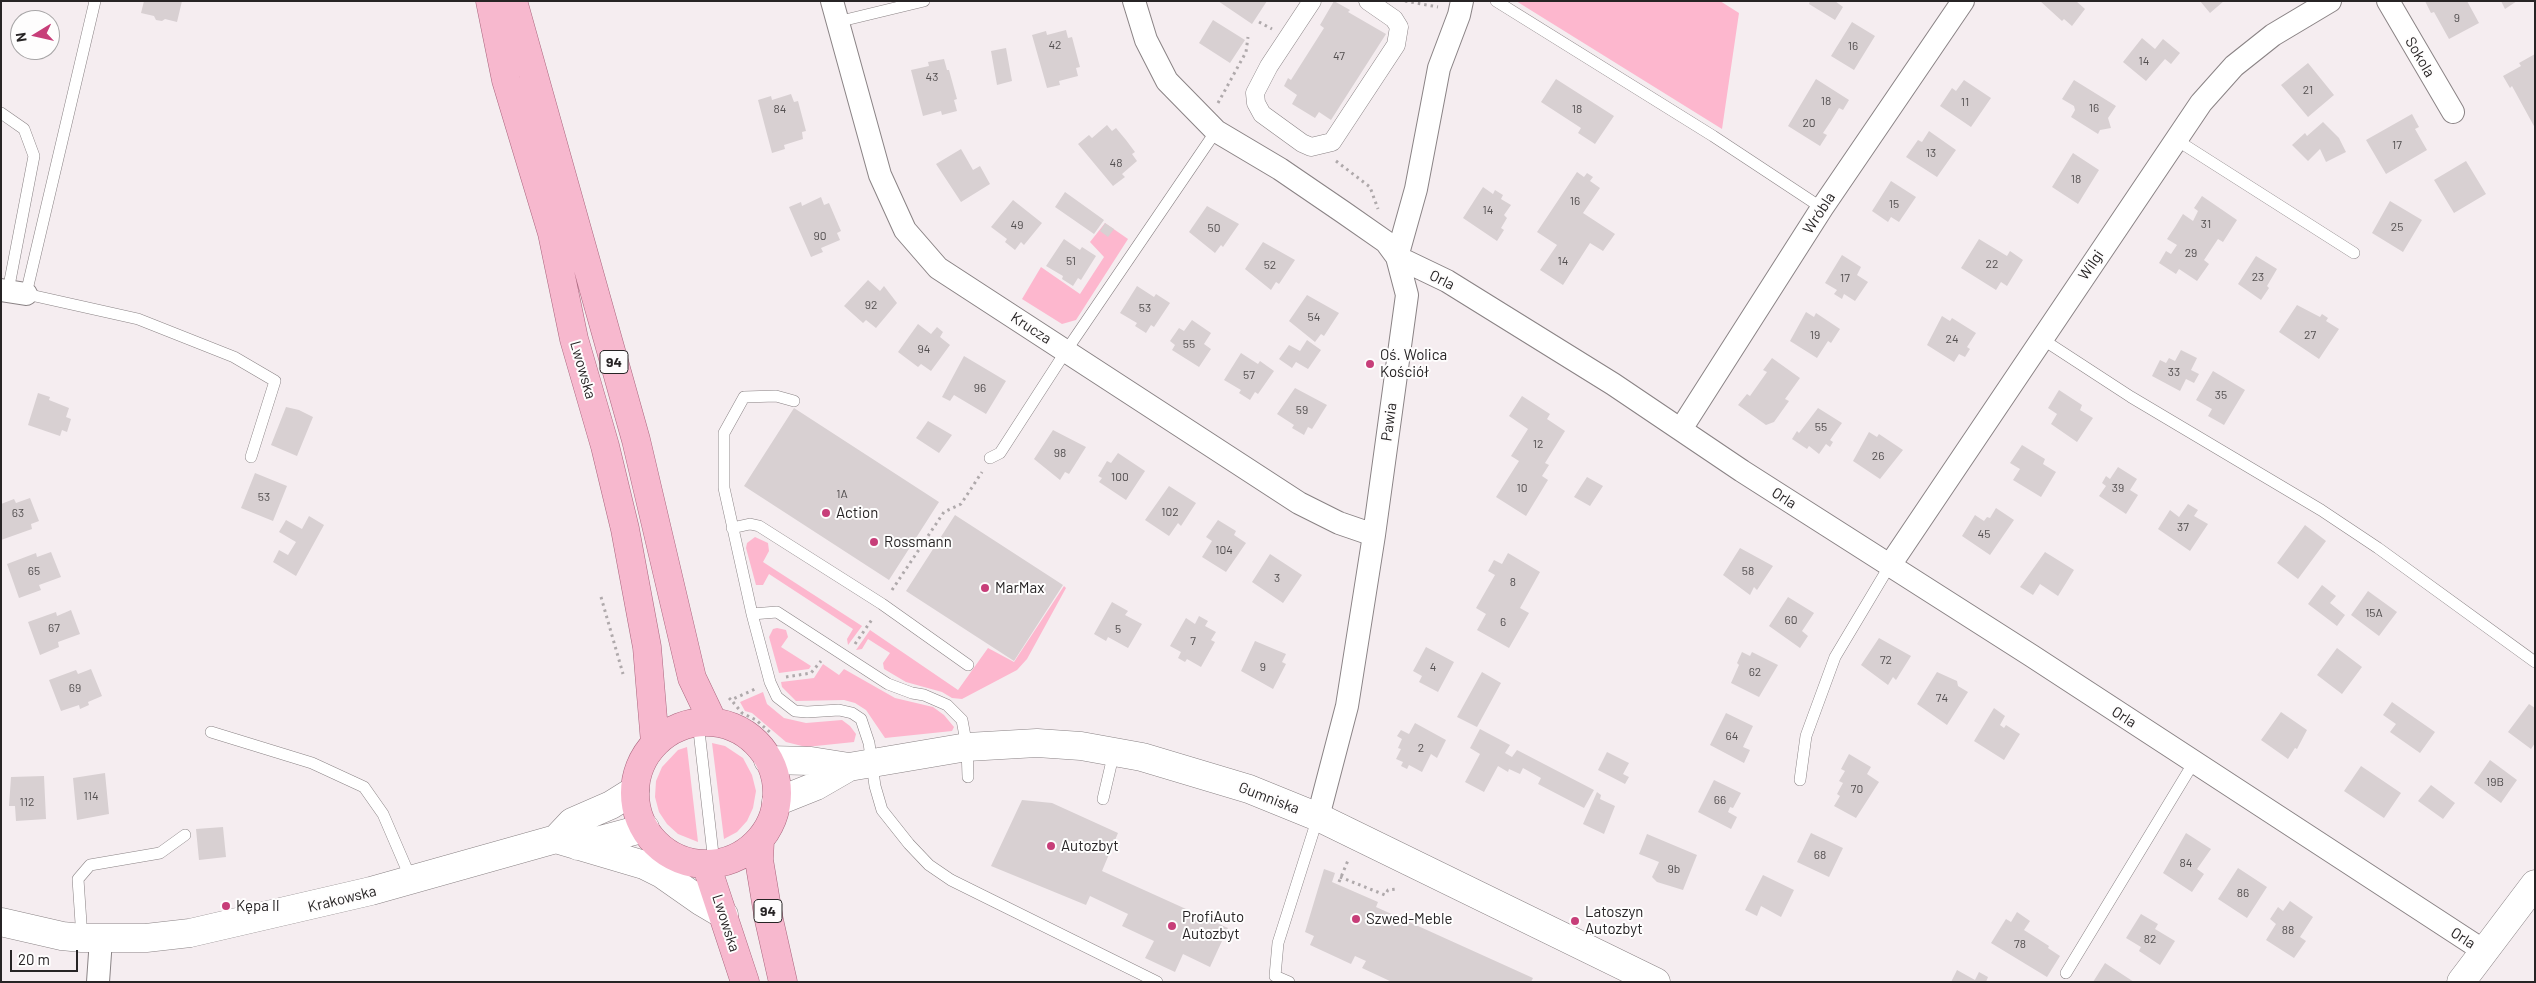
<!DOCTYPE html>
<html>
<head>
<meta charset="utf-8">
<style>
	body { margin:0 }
	#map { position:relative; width:2536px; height:983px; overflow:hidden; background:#f5edf0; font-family:Barlow,sans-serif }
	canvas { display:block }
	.frame { position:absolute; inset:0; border:2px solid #272425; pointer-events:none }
	.north { position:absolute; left:10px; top:10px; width:50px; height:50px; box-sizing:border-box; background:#fefdfd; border:1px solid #a8a6a7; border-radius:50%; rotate:261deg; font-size:14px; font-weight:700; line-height:20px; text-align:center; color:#272425 }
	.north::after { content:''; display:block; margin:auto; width:18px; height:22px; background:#c73e79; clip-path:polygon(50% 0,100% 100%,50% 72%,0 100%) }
	.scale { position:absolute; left:10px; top:950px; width:68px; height:22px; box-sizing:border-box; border:2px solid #272425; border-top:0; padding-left:6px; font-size:15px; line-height:18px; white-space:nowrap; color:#272425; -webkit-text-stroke:4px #fefdfd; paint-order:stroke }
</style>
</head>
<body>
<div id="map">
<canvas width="2536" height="983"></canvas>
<div class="frame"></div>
<div class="north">N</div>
<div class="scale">20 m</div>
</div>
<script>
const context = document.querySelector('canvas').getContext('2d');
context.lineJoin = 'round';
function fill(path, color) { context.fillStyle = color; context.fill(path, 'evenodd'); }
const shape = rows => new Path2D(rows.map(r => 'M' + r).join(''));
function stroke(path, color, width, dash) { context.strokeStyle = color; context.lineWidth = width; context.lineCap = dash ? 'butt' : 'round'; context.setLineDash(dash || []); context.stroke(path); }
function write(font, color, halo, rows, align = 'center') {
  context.font = font + ' Barlow,sans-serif'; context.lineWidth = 4; context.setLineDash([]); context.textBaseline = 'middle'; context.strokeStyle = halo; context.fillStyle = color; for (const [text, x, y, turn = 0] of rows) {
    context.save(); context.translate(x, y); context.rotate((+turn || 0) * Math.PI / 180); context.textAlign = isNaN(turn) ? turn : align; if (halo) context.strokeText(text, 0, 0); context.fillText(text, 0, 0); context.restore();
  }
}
fill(shape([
	[1516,1,1720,1,1739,13,1722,129],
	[1105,223,1128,239,1076,320,1062,324,1022,299,1041,267,1080,294,1104,257,1090,242],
	[755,537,768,543,769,551,763,562,862,626,848,645,847,639,853,629,769,574,763,585,756,585,746,548,747,543],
	[1064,586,1066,588,1027,659,1017,670,962,699,952,698,942,692,906,682,884,669,883,663,890,653,868,639,862,649,856,650,870,630,958,690,988,648,1014,662],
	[777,628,786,630,788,637,781,647,811,666,809,669,779,673,769,637,773,629],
	[823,664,839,675,844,669,895,698,933,707,944,715,954,727,952,731,885,738,866,710,855,703,844,700,796,701,782,687,781,682,814,678],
	[763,692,767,704,784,718,806,723,842,720,850,726,856,734,854,742,806,747,786,742,752,713,745,711,740,702],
	[712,743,725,746,743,758,752,775,756,791,753,808,747,821,737,832,724,839],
	[687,747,698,842,678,834,667,824,659,812,655,797,656,781,662,767,678,750]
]), '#fdb7ce');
fill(shape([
	[144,1,182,1,177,22,165,19,162,21,156,20,154,16,141,13],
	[1218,1,1267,1,1252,24],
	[1334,1,1350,10,1348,12,1386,34,1331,120,1319,112,1315,118,1292,104,1297,95,1284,86,1288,78,1291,80,1324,28,1320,25],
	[1810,1,1835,1,1843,7,1835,20,1809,4],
	[2040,1,2076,1,2085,9,2072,26,2064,19,2062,21],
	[2200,1,2224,1,2210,13],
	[2425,1,2467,1,2479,23,2449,39,2434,12,2431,13],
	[2501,1,2517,1,2505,9],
	[1213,20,1245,40,1230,63,1199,43],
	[1852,22,1875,36,1854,70,1831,56],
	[1066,30,1068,38,1072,37,1080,67,1076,68,1078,76,1059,81,1060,85,1047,88,1032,35,1046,31,1047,35],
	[2142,38,2155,49,2163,39,2180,53,2171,64,2165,59,2146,81,2123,62],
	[1006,48,1012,81,997,85,991,51],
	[2535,54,2535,128,2512,86,2510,88,2503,76,2521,66,2519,63],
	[944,59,947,70,949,70,957,99,954,100,957,111,942,115,941,111,923,116,911,70,929,66,928,62],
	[2308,63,2334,95,2308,117,2281,85],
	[1556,79,1614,116,1595,144,1578,133,1581,128,1541,102],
	[1816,79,1849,100,1843,110,1839,108,1831,121,1823,133,1827,135,1820,146,1788,126],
	[1964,80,1991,98,1971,127,1940,106,1952,88,1956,91],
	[2074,80,2116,106,2108,118,2111,128,2100,130,2098,134,2071,117,2075,110,2074,106,2062,99],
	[791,94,794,102,798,101,806,131,802,132,803,139,784,145,785,149,772,153,758,100,771,96,772,100],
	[2412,114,2419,127,2415,129,2427,150,2386,174,2366,140],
	[2323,122,2339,138,2346,152,2326,162,2320,149,2308,161,2292,145,2305,133,2307,136],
	[1107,125,1112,131,1116,128,1126,140,1135,152,1132,154,1137,161,1122,174,1125,177,1113,186,1078,144,1089,135,1092,138],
	[1929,131,1956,150,1937,177,1906,157,1918,140,1922,142],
	[961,149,973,170,980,166,990,184,961,202,936,164],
	[2073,153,2099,170,2078,204,2052,187],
	[2466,161,2486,194,2454,213,2434,180],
	[1577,172,1584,177,1587,173,1593,177,1590,181,1600,188,1583,213,1615,234,1603,251,1590,243,1563,285,1540,270,1557,245,1537,232],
	[1891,181,1916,197,1899,222,1891,217,1888,222,1872,211],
	[1483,187,1493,194,1495,190,1503,195,1501,199,1511,205,1504,215,1507,218,1501,228,1504,230,1497,241,1463,218],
	[1065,192,1104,220,1094,234,1055,207],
	[2202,196,2237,220,2223,242,2218,239,2204,260,2209,264,2197,281,2179,269,2176,274,2159,263,2166,251,2171,254,2177,245,2167,239,2175,227,2183,214,2193,221,2198,211,2194,208],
	[821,197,824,205,829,203,841,231,837,233,840,240,821,248,823,252,811,257,789,207,801,202,802,206],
	[1013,200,1042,223,1024,245,1021,242,1015,250,1005,242,1007,239,991,227],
	[2390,201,2422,220,2403,252,2372,233],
	[1207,206,1239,224,1223,247,1221,245,1215,253,1189,232],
	[1105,223,1114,229,1108,237,1100,231],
	[1064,239,1080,250,1082,247,1096,256,1081,280,1078,278,1073,286,1062,279,1063,276,1046,266],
	[1979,239,2007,256,2010,251,2023,260,2007,286,2001,282,1996,290,1961,268],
	[1263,242,1295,260,1279,284,1276,282,1271,290,1245,269],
	[1842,255,1861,267,1857,275,1868,282,1855,301,1844,294,1842,299,1834,294,1837,290,1825,283],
	[2256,256,2277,269,2267,286,2269,288,2261,300,2238,284],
	[868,280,880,291,884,286,897,303,876,328,866,320,863,323,844,306],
	[1137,286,1154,297,1156,294,1170,303,1154,327,1151,325,1146,333,1135,326,1137,323,1120,313],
	[1307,295,1339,313,1324,336,1321,334,1315,342,1289,321],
	[2297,305,2320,317,2322,314,2328,318,2326,321,2339,329,2319,359,2279,332],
	[1806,312,1814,317,1816,313,1840,329,1831,343,1828,341,1817,358,1790,341],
	[1942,316,1950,321,1952,318,1976,333,1967,347,1970,349,1965,357,1959,354,1954,362,1927,345],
	[1192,320,1211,333,1204,344,1211,349,1199,367,1172,350,1175,345,1170,341,1179,328,1184,331],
	[918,324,931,334,937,327,943,332,940,337,950,345,931,371,921,364,918,367,898,352],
	[1307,340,1321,350,1308,369,1296,362,1292,368,1279,359,1289,345,1300,351],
	[2181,350,2197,358,2191,370,2199,374,2194,383,2186,379,2180,391,2152,376,2160,360,2166,363,2169,358,2175,361],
	[1241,353,1258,364,1260,361,1274,371,1258,394,1255,392,1250,400,1239,393,1241,390,1224,380],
	[964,356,1006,381,986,414,954,395,950,401,942,397],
	[1772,358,1800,378,1785,399,1789,401,1774,422,1766,425,1738,405,1747,394,1750,396,1767,372,1763,370],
	[2213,371,2245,390,2224,425,2208,416,2212,409,2196,400],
	[1295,388,1327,405,1312,429,1308,427,1304,435,1292,428,1294,425,1277,414],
	[2059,390,2082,405,2080,410,2093,418,2077,442,2051,424,2057,414,2048,408],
	[38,393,50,397,49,400,69,408,66,417,71,419,67,432,62,430,60,436,28,425],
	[1522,396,1550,414,1547,419,1565,431,1545,463,1549,465,1542,476,1548,480,1526,516,1496,497,1519,461,1511,456,1528,429,1509,416],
	[286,407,299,410,313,417,297,456,271,445],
	[794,408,939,502,889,580,744,486],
	[1818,408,1842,423,1830,440,1833,442,1830,447,1826,444,1819,454,1809,446,1807,449,1792,439,1797,431,1799,433],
	[928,421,952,435,939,453,916,438],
	[1053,430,1086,447,1069,474,1065,472,1060,480,1034,459],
	[1869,432,1877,437,1879,434,1903,450,1880,479,1853,461],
	[2022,445,2045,459,2043,464,2056,472,2041,497,2013,480,2020,469,2010,463],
	[1118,453,1145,471,1126,500,1099,482,1102,478,1098,476,1107,461,1111,463],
	[2118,467,2137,479,2130,490,2138,495,2126,514,2099,496,2106,486,2102,483,2106,476,2110,479],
	[255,473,287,486,273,521,241,508],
	[1587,477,1603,486,1590,506,1574,497],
	[1169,486,1196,503,1181,526,1178,523,1169,536,1145,520],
	[30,498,39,521,31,524,32,529,1,540,1,504,14,499,16,503],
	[2188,504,2198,510,2194,516,2208,524,2190,551,2158,529,2170,510,2179,517],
	[1996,508,2014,520,1990,555,1962,536,1975,515,1984,521,1987,517,1990,518],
	[955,515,1063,585,1014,661,906,591],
	[309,516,324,525,296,576,273,562,279,550,288,555,296,542,279,532,286,520,302,529],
	[1218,520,1236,531,1234,535,1246,543,1226,572,1202,557,1212,541,1206,537],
	[2305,525,2326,541,2298,579,2277,563],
	[1740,548,1773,566,1757,590,1754,587,1750,595,1723,575],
	[51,552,61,577,39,585,41,590,19,598,7,564,36,553,37,557],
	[2045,552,2074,570,2058,596,2040,584,2033,595,2020,587],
	[1508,553,1540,572,1520,608,1529,613,1509,648,1477,630,1486,614,1476,608,1495,575,1488,571,1494,560,1502,564],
	[1270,554,1302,575,1283,603,1252,582],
	[2322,585,2336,596,2330,603,2345,615,2337,626,2308,604],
	[2368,591,2397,612,2379,636,2351,615],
	[1788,597,1814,613,1802,631,1808,636,1800,648,1769,626],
	[1112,602,1128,611,1125,615,1142,624,1128,648,1108,637,1106,641,1094,634],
	[71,610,80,634,58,642,59,647,40,655,28,622,56,612,57,616],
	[1199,616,1208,621,1205,626,1216,632,1211,640,1215,642,1201,667,1187,659,1185,662,1178,658,1181,652,1170,646,1186,618,1195,624],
	[1879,638,1911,656,1896,680,1893,677,1888,685,1861,665],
	[1255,641,1286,654,1282,662,1286,664,1273,689,1241,671],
	[1426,647,1454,662,1438,692,1419,682,1422,676,1413,671],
	[2337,648,2362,667,2342,694,2317,675],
	[1742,652,1750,656,1752,652,1778,665,1759,697,1731,683,1739,665,1737,663],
	[91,669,102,696,88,702,89,705,80,709,79,705,61,711,49,680,76,670,78,674],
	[1482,672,1501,683,1477,727,1457,717],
	[1937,672,1957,681,1958,686,1968,692,1947,725,1917,704],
	[2392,702,2435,732,2420,753,2390,732,2396,724,2383,715],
	[2529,704,2535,708,2535,743,2531,749,2508,732],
	[1994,708,2005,716,2000,725,2004,728,2006,725,2020,734,2004,760,1974,741],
	[2281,712,2307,730,2297,749,2295,748,2288,759,2261,740],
	[1726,713,1753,726,1743,747,1750,750,1744,763,1710,745],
	[1415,723,1446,740,1437,758,1431,754,1422,772,1409,765,1407,769,1401,766,1403,762,1396,759,1401,749,1398,748,1402,739,1397,736,1401,730,1409,734],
	[1480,729,1510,745,1505,753,1512,757,1517,750,1594,790,1584,808,1538,784,1541,778,1523,768,1520,774,1509,769,1508,772,1498,766,1484,792,1465,782,1480,754,1470,748],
	[1607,752,1629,763,1623,774,1629,777,1625,784,1598,770],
	[1849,754,1871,767,1867,774,1879,782,1856,818,1834,806,1840,796,1837,794,1843,783,1839,781,1845,771,1841,769],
	[2490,760,2517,780,2501,803,2474,783],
	[2361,766,2401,793,2384,818,2344,791],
	[105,773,109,814,77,820,73,778],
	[44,776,46,819,16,821,15,806,9,806,11,777],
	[1714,780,1741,793,1733,808,1730,807,1728,812,1737,817,1731,829,1698,812],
	[2431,785,2455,803,2443,819,2418,801],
	[1597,792,1601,795,1600,799,1615,806,1604,834,1583,824],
	[1022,800,1052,803,1118,833,1102,871,1228,928,1210,967,1183,954,1175,972,1145,958,1154,941,1122,926,1128,914,1090,896,1086,905,991,866],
	[223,827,226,857,199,860,196,829],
	[1811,833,1843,848,1829,877,1797,862],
	[2186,833,2211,849,2197,869,2204,874,2192,892,2163,873],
	[1647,834,1697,855,1683,890,1657,882,1652,877,1659,862,1639,854],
	[2238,868,2267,887,2247,918,2218,899],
	[1324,869,1335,873,1332,882,1378,902,1376,907,1533,978,1531,982,1392,982,1362,968,1366,961,1355,956,1351,964,1310,945,1314,936,1305,932],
	[1763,875,1794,890,1781,917,1761,906,1757,916,1745,910],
	[2290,901,2313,917,2300,937,2306,941,2294,958,2266,940,2276,924,2270,919,2278,907,2283,911],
	[2017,912,2030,921,2024,930,2049,946,2048,948,2060,956,2047,977,1991,943,2006,919,2011,922],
	[2141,914,2158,924,2155,929,2175,941,2160,965,2139,951,2141,947,2126,938],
	[2105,963,2134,982,2093,982],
	[1957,970,1975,980,1979,972,1988,977,1986,982,1951,982]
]), '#d8d0d2');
const service = shape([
	[95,1,26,294,138,319,234,357,275,381,251,457],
	[1496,1,1713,136,1822,208],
	[837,22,924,1],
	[1,113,24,129,34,156,8,291],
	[2175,139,2354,253],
	[2042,339,2131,397,2321,510,2378,548,2535,662],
	[794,401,776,396,744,397,724,433,724,488,752,614,770,682,777,697,795,711,807,712,839,710,852,713,861,719,869,743,875,786,882,810,909,844,929,865,951,880,1157,982],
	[990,458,1000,453,1066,351,1216,131],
	[732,528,750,524,759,526,882,604,968,665],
	[752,614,777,612,888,684,912,693,924,695,947,705,962,720,967,747,968,777],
	[698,722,714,863],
	[211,732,312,763,364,787,383,814,411,879],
	[1800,780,1806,736,1835,657,1890,565],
	[1103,799,1114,752],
	[82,938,78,879,90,865,160,853,185,835],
	[2066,973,2194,762],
	[1289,982,1275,976,1278,943,1318,817]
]);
const pedestrian = shape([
	[1312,1,1269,66,1255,93,1256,103,1262,114,1302,143,1311,147,1332,142,1396,45,1399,27,1394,19,1368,1]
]);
const minor = shape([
	[832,1,880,175,905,230,938,268,1299,503,1339,523,1374,535],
	[1134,1,1146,40,1167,81,1216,131,1280,169,1343,212,1386,242,1397,257,1447,281,1613,384,1742,471,2032,656,2484,951],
	[2388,1,2453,112],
	[1,290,26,294],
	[1681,429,1822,208,1963,1],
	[1890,565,2201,103,2234,66,2273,35,2330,1],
	[1318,817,1347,706,1374,535,1407,295,1397,257,1416,189,1439,68,1459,15,1462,1],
	[98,982,101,939]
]);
const tertiary = shape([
	[768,760,811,761,849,767,967,747,1037,743,1081,746,1142,757,1249,789,1318,817,1656,982],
	[776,802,816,786,849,767],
	[556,839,572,822,611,805,635,790],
	[578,846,645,828],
	[1,922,62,936,82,938,146,938,190,933,371,891,556,839,644,865,662,874,702,902,724,915],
	[2461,982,2535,884]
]);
const primary = shape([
	[490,1,506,80,552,233,574,339,605,446,625,529,647,647,655,743],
	[513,1,636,440,692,678,713,722],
	'635 793a71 71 0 1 1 142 0a71 71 0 1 1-142 0Z',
	[760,840,759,860,769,920,783,982],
	[706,864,745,982]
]);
stroke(service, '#8a8385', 12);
stroke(pedestrian, '#8a8385', 19);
stroke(minor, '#8a8385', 24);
stroke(tertiary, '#8a8385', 29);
stroke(primary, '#aa667e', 29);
stroke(shape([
	[1405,1,1438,7],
	[1259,22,1272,29],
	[1218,103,1246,52,1248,37],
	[1336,161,1370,187,1378,209],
	[892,590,944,512,961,504,982,472],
	[601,597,623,674],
	[855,644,873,618],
	[786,677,811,673,821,661],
	[729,698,731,700,755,689],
	[733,702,742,713,756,720,772,734],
	[1340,877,1385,895,1388,890,1397,889],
	[1339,882,1349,858]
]), '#afa9ab', 3, [2.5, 4]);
stroke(service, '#fff', 11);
stroke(pedestrian, '#fff', 18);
stroke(minor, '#fff', 22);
stroke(tertiary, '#fff', 28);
stroke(primary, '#f7b8ce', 28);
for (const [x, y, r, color] of [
	[1370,364,5,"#c73e79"],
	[826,513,5,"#c73e79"],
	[874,542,5,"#c73e79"],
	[985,588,5,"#c73e79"],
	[1051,846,5,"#c73e79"],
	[226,906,5,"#c73e79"],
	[1356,919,5,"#c73e79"],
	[1575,921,5,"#c73e79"],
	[1172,926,5,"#c73e79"]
]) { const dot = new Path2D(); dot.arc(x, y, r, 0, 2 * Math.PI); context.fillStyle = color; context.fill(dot); stroke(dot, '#fefdfd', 2); }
write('12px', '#534f50', null, [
	["9",2457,18],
	["42",1055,45],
	["16",1853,46],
	["47",1339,56],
	["14",2144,61],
	["43",932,77],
	["21",2308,90],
	["18",1826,101],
	["11",1965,102],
	["16",2094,108],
	["84",780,109],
	["18",1577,109],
	["20",1809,123],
	["17",2397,145],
	["13",1931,153],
	["48",1116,163],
	["18",2076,179],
	["16",1575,201],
	["15",1894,204],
	["14",1488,210],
	["31",2206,224],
	["49",1017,225],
	["25",2397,227],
	["50",1214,228],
	["90",820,236],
	["29",2191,253],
	["51",1071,261],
	["14",1563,261],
	["22",1992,264],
	["52",1270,265],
	["23",2258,277],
	["17",1845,278],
	["92",871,305],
	["53",1145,308],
	["54",1314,317],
	["19",1815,335],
	["27",2310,335],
	["24",1952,339],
	["55",1189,344],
	["94",924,349],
	["33",2174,372],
	["57",1249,375],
	["96",980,388],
	["35",2221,395],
	["59",1302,410],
	["55",1821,427],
	["12",1538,444],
	["98",1060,453],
	["26",1878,456],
	["100",1120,477],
	["10",1522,488],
	["39",2118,488],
	["1A",842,494],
	["53",264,497],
	["102",1170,512],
	["63",18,513],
	["37",2183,527],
	["45",1984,534],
	["104",1224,550],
	["65",34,571],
	["58",1748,571],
	["3",1277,578],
	["8",1513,582],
	["15A",2374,613],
	["60",1791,620],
	["6",1503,622],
	["67",54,628],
	["5",1118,629],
	["7",1193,641],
	["72",1886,660],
	["9",1263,667],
	["4",1433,667],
	["62",1755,672],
	["69",75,688],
	["74",1942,698],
	["64",1732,736],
	["2",1421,748],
	["19B",2495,782],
	["70",1857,789],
	["114",91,796],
	["66",1720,800],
	["112",27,802],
	["68",1820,855],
	["84",2186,863],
	["9b",1674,869],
	["86",2243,893],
	["88",2288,930],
	["82",2150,939],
	["78",2020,944]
]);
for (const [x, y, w] of [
	[614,362,28],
	[768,911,28]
]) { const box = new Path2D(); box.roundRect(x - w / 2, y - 11.5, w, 23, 4); context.fillStyle = '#fefdfd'; context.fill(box); stroke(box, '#272425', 1); }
write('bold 14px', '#272425', null, [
	["94",614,362],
	["94",768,911]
]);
write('15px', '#272425', '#fefdfd', [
	["Sokola",2420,57,60],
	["Wróbla",1819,213,-57],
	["Wilgi",2091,265,-56],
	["Orla",1442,280,26],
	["Krucza",1031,328,33],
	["Lwowska",583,370,74],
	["Pawia",1389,422,-82],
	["Orla",1784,498,33],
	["Orla",2124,717,33],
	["Gumniska",1269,798,21],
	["Krakowska",342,899,-14],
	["Lwowska",726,923,72],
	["Orla",2463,938,33]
]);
write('15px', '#272425', '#fefdfd', [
	["Oś. Wolica",1380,355],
	["Kościół",1380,372],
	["Action",836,513],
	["Rossmann",884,542],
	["MarMax",995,588],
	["Autozbyt",1061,846],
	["Kępa II",236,906],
	["Latoszyn",1585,912],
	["Autozbyt",1585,929],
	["ProfiAuto",1182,917],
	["Autozbyt",1182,934],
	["Szwed-Meble",1366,919]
], 'left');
</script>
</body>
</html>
